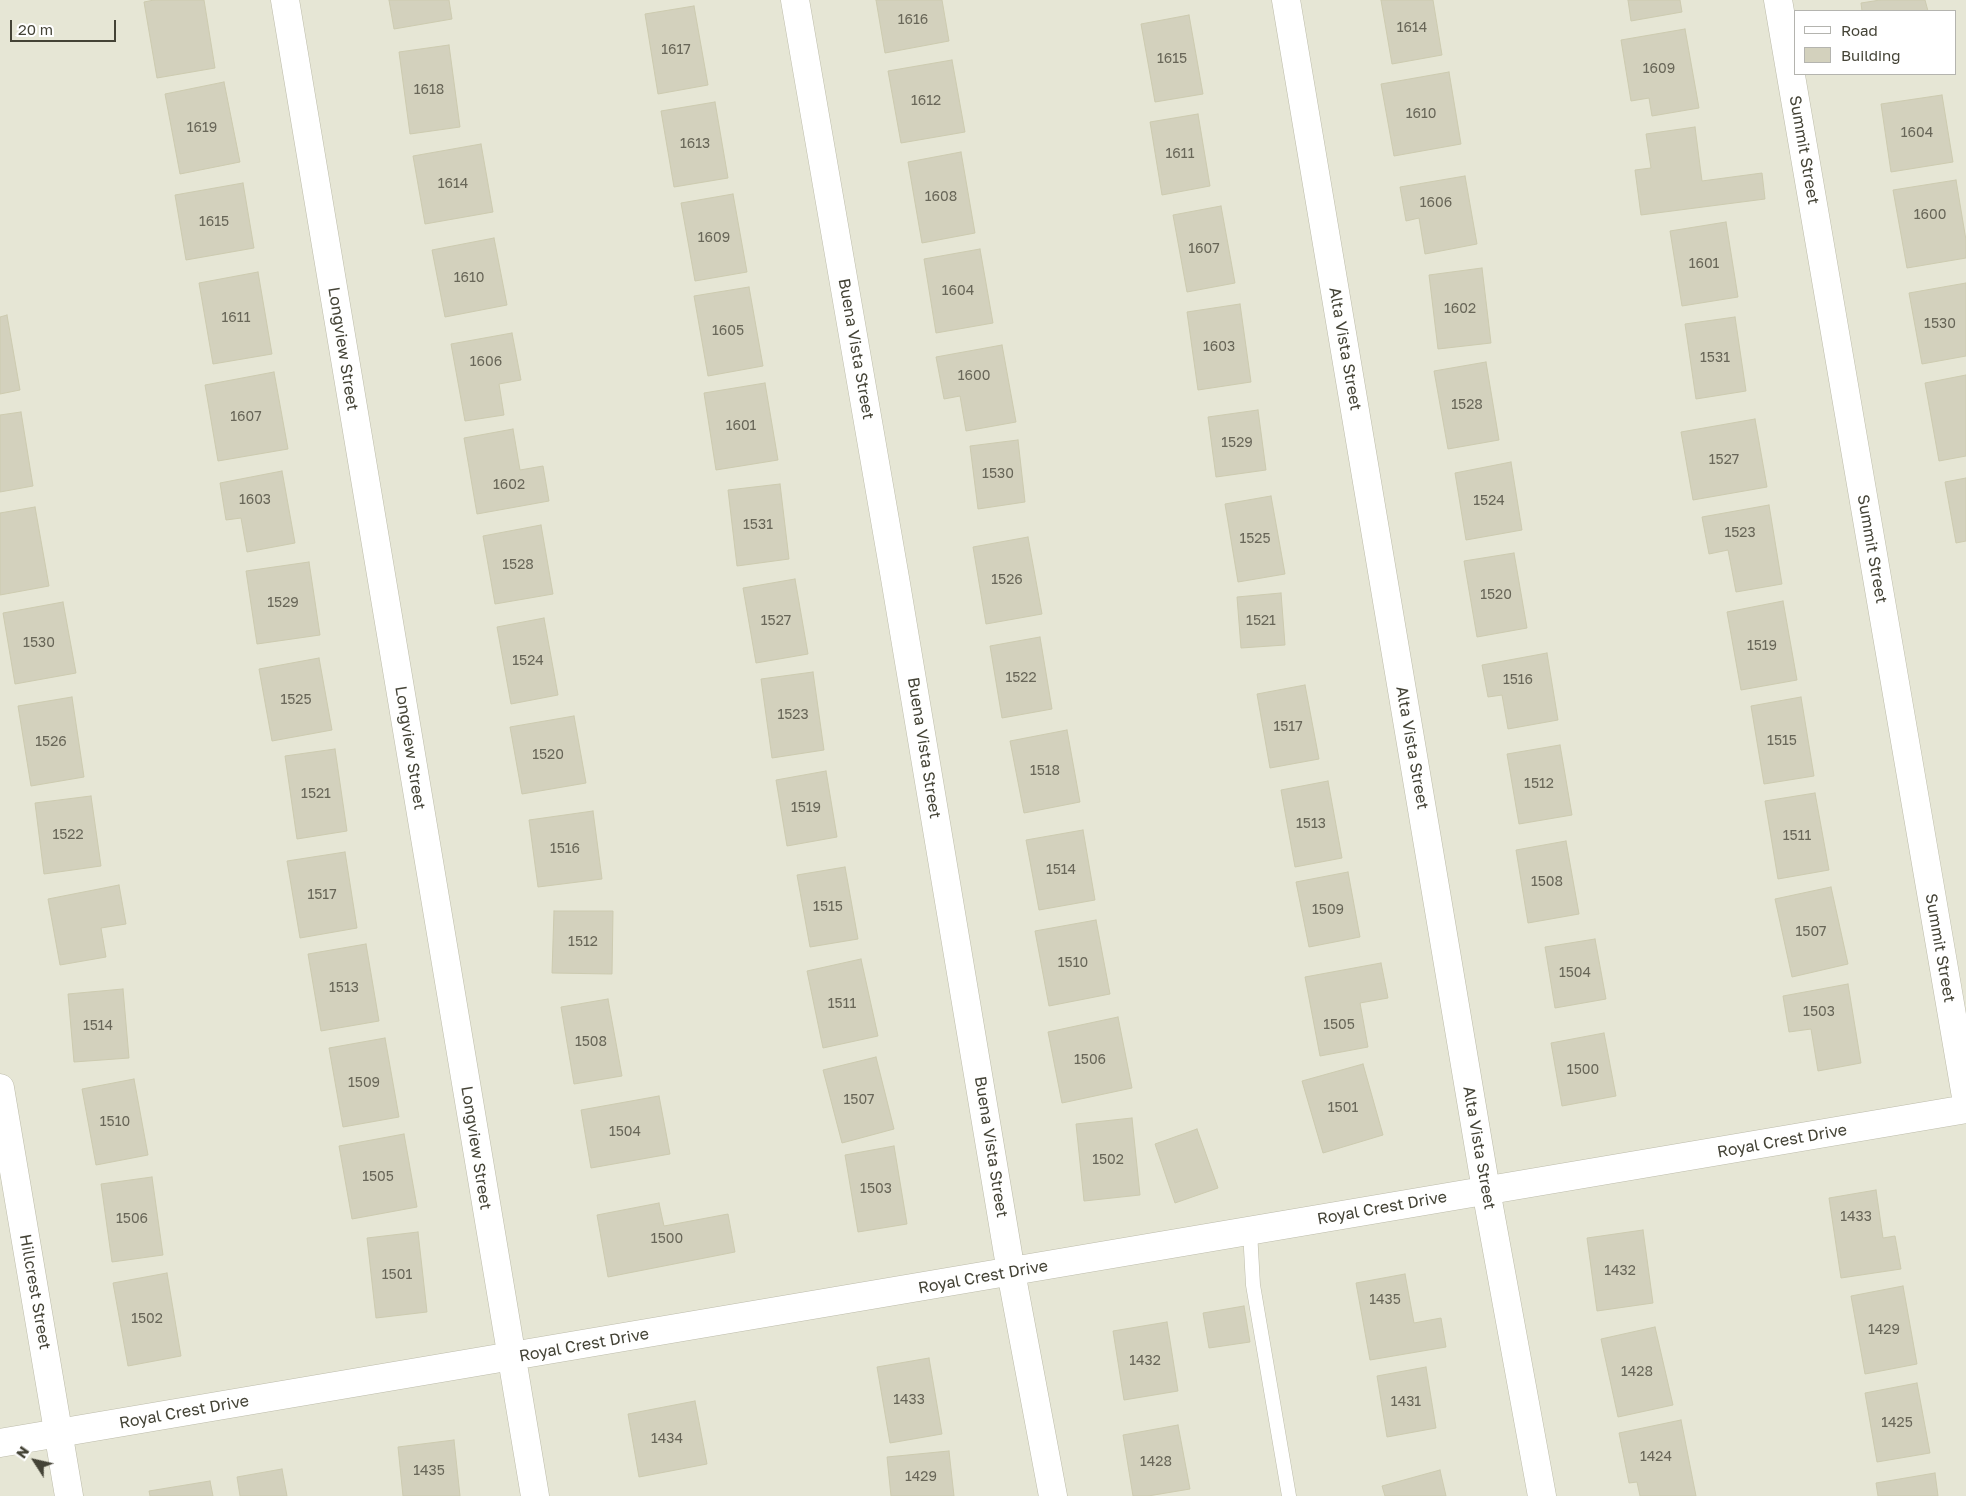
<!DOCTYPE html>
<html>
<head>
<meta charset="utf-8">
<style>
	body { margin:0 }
	#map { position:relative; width:1966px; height:1496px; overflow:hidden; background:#f2f2e6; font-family:"Golos Text",sans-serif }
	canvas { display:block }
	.legend { position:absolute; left:1794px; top:10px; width:162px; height:65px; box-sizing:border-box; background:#fff; border:1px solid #b4b4af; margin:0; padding:6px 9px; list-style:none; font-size:15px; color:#444336 }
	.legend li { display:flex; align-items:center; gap:10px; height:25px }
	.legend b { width:25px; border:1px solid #b4b4af }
	.north { position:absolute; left:10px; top:1436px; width:50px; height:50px; -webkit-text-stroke:4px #fff; paint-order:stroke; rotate:305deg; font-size:14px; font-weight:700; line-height:20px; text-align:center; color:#444336 }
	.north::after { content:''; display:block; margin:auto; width:18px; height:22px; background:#444336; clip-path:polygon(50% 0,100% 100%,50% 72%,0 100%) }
	.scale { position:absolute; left:10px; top:20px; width:106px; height:22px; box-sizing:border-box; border:2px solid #444336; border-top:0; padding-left:6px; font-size:15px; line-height:18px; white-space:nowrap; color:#444336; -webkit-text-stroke:4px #fff; paint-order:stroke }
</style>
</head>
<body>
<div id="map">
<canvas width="1966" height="1496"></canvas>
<ul class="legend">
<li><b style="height:6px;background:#fff"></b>Road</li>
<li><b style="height:14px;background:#d3d1bd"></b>Building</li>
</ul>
<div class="north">N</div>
<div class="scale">20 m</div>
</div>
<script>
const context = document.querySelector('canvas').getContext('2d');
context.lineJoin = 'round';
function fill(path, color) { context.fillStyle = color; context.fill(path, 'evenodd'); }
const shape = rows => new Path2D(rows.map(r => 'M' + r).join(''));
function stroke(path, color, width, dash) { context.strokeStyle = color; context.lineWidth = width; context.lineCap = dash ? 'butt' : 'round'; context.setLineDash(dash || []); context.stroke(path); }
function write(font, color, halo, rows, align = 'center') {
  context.font = font + ' "Golos Text",sans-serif'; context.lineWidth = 4; context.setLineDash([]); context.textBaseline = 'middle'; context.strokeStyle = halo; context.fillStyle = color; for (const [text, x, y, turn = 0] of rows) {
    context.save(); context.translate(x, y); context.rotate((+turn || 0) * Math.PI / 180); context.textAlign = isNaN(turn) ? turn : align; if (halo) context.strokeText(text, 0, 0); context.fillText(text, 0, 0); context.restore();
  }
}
fill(shape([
	[0,0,1966,0,1966,1496,0,1496],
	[1795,11,1955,11,1955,74,1795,74]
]), '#e6e6d5');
const building = shape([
	[154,0,204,0,215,68,157,78,144,2,154,0],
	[389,0,449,0,452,19,394,29,389,0],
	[876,0,942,0,949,41,885,53,876,0],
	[1381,0,1433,0,1442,55,1392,64,1381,0],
	[1628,0,1680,0,1682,12,1631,21,1628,0],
	[1880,0,1925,0,1928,11,1862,11,1861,3,1880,0],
	[694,6,708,85,658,94,645,14,694,6],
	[1189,15,1203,94,1155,102,1141,24,1189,15],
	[1685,29,1699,108,1652,116,1649,98,1631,101,1621,40,1685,29],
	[449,45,460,127,410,134,399,52,449,45],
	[952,60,965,132,901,143,888,71,952,60],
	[1449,72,1461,144,1394,156,1381,84,1449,72],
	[224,82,240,162,180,174,165,94,224,82],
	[1942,95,1953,162,1891,172,1881,104,1942,95],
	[715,102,728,178,674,187,661,111,715,102],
	[1198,114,1210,186,1162,195,1150,122,1198,114],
	[1695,127,1702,181,1762,173,1765,199,1641,215,1635,170,1651,168,1646,134,1695,127],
	[481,144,493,212,425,224,413,156,481,144],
	[961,152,975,233,922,243,908,162,961,152],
	[1465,176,1477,244,1425,254,1419,218,1406,221,1400,187,1465,176],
	[1956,180,1966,240,1966,258,1907,268,1893,190,1956,180],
	[243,183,254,248,186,260,175,195,243,183],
	[733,194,747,272,695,281,681,203,733,194],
	[1221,206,1235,283,1187,292,1173,215,1221,206],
	[1726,222,1738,297,1682,306,1670,231,1726,222],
	[494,238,507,305,445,317,432,250,494,238],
	[980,249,993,323,936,333,924,259,980,249],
	[1482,268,1491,343,1438,349,1429,275,1482,268],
	[258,272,272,354,213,364,199,283,258,272],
	[1966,283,1966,356,1922,364,1909,293,1966,283],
	[749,287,763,366,708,376,694,296,749,287],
	[1240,304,1251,382,1198,390,1187,312,1240,304],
	[7,315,20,390,0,394,0,317,7,315],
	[1735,317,1746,391,1696,399,1685,324,1735,317],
	[512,333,521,380,499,384,504,415,465,421,451,344,512,333],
	[1002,345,1016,422,966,431,960,396,944,399,936,357,1002,345],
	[1486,362,1499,440,1448,449,1434,371,1486,362],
	[274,372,288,449,218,461,205,385,274,372],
	[1966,375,1966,456,1939,461,1925,383,1966,375],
	[765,383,778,460,716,470,704,393,765,383],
	[1258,410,1266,470,1216,477,1208,417,1258,410],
	[21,412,33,486,0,492,0,415,21,412],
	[1755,419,1767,487,1693,500,1681,432,1755,419],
	[513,429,520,470,543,466,549,501,477,514,464,438,513,429],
	[1018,440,1025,502,978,509,970,446,1018,440],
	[1511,462,1522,530,1466,540,1455,473,1511,462],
	[282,471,295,543,247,552,241,518,226,520,220,483,282,471],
	[1966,478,1966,541,1956,543,1945,482,1966,478],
	[780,484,789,559,737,566,728,490,780,484],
	[1271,496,1285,574,1238,582,1225,504,1271,496],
	[1769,505,1782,584,1736,592,1728,550,1709,554,1702,517,1769,505],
	[35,507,49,586,0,595,0,513,35,507],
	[541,525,553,594,495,604,483,536,541,525],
	[1028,537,1042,614,986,624,973,547,1028,537],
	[1514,553,1527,628,1477,637,1464,561,1514,553],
	[309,562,320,635,257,644,246,571,309,562],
	[795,579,808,654,756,663,743,588,795,579],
	[1281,593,1285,645,1241,648,1237,597,1281,593],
	[1783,601,1797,680,1741,690,1727,612,1783,601],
	[63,602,76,673,15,684,3,613,63,602],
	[544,618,558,695,511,704,497,627,544,618],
	[1040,637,1052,709,1002,718,990,646,1040,637],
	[1547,653,1558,720,1508,729,1502,695,1488,697,1482,665,1547,653],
	[319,658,332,730,272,741,259,669,319,658],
	[813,672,824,750,772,758,761,679,813,672],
	[1305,685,1319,759,1270,768,1257,694,1305,685],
	[72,697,84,777,31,786,18,706,72,697],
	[1801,697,1814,776,1764,784,1751,706,1801,697],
	[574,716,586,783,522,794,510,727,574,716],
	[1067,730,1080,802,1024,813,1010,741,1067,730],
	[1560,745,1572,815,1519,824,1507,754,1560,745],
	[335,749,347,831,297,839,285,756,335,749],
	[826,771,837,837,787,846,776,780,826,771],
	[1328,781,1342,858,1295,867,1281,790,1328,781],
	[1815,793,1829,870,1778,879,1765,801,1815,793],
	[91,796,101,866,44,874,35,803,91,796],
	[593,811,602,879,538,887,529,820,593,811],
	[1083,830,1095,900,1039,910,1026,840,1083,830],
	[1566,841,1579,914,1528,923,1516,850,1566,841],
	[345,852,357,928,300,938,287,861,345,852],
	[845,867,858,939,810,947,797,875,845,867],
	[1348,872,1360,937,1309,947,1296,882,1348,872],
	[119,885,126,924,101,928,106,957,60,965,48,899,119,885],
	[1831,887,1848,964,1792,977,1775,899,1831,887],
	[554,911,613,911,612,974,552,973,554,911],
	[1096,920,1110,994,1049,1006,1035,931,1096,920],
	[1595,939,1606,999,1555,1008,1545,947,1595,939],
	[366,944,379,1021,321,1031,308,954,366,944],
	[861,959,878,1036,823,1048,807,971,861,959],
	[1381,963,1388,998,1360,1003,1368,1047,1320,1056,1305,977,1381,963],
	[1848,984,1861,1063,1818,1071,1811,1029,1789,1032,1783,996,1848,984],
	[123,989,129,1058,74,1062,68,994,123,989],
	[608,999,622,1076,574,1084,561,1007,608,999],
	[1118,1017,1132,1088,1062,1103,1048,1032,1118,1017],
	[1604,1033,1616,1096,1562,1106,1551,1043,1604,1033],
	[385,1038,399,1117,343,1127,329,1048,385,1038],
	[876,1057,894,1129,842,1143,823,1070,876,1057],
	[1363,1064,1383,1135,1323,1153,1302,1081,1363,1064],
	[134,1079,148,1155,96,1165,82,1089,134,1079],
	[659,1096,670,1154,591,1168,581,1110,659,1096],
	[1132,1118,1140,1195,1084,1201,1076,1124,1132,1118],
	[1197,1129,1218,1188,1175,1203,1155,1144,1197,1129],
	[404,1134,417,1207,352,1219,339,1146,404,1134],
	[894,1146,907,1224,858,1232,845,1155,894,1146],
	[152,1177,163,1255,112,1262,101,1184,152,1177],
	[1876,1190,1883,1238,1895,1236,1901,1269,1841,1278,1829,1198,1876,1190],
	[659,1203,664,1226,728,1214,735,1252,608,1277,597,1215,659,1203],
	[1643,1230,1653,1303,1597,1311,1587,1238,1643,1230],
	[418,1232,427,1312,376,1318,367,1238,418,1232],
	[167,1273,181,1356,128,1366,113,1283,167,1273],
	[1405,1274,1414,1323,1441,1318,1446,1347,1370,1360,1356,1283,1405,1274],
	[1903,1286,1917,1364,1865,1374,1851,1296,1903,1286],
	[1244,1306,1250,1342,1209,1348,1203,1313,1244,1306],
	[1167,1322,1178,1391,1124,1400,1113,1331,1167,1322],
	[1655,1327,1673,1405,1618,1417,1601,1339,1655,1327],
	[929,1358,942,1434,890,1443,877,1367,929,1358],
	[1426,1367,1436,1428,1387,1437,1377,1376,1426,1367],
	[1917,1383,1930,1453,1877,1462,1865,1393,1917,1383],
	[695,1401,707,1464,639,1477,628,1414,695,1401],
	[1681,1420,1696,1496,1640,1496,1637,1482,1629,1483,1619,1433,1681,1420],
	[1178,1425,1190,1489,1148,1496,1133,1496,1123,1435,1178,1425],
	[454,1440,460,1496,403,1496,398,1447,454,1440],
	[949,1451,954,1496,891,1496,887,1457,949,1451],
	[282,1469,287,1496,240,1496,237,1477,282,1469],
	[1440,1470,1446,1496,1385,1496,1382,1486,1440,1470],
	[1935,1473,1938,1496,1878,1496,1876,1483,1935,1473],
	[210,1481,213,1496,150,1496,149,1491,210,1481]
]);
fill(building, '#d3d1bd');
stroke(building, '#cdcbb0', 1);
const service = shape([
	[1250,1231,1253,1285,1289,1496]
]);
const minor = shape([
	[285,0,535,1496],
	[795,0,895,578,1011,1272,1053,1496],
	[1286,0,1486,1190,1542,1496],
	[1778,0,1966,1097],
	[0,1443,1966,1109]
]);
const tertiary = shape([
	[0,1088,69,1496]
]);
stroke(service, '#bdbcaa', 15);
stroke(minor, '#bdbcaa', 29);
stroke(tertiary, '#bdbcaa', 29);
stroke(service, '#fff', 14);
stroke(minor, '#fff', 28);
stroke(tertiary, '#fff', 28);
write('14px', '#686658', null, [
	["1616",913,20],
	["1614",1412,28],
	["1617",676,50],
	["1615",1172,59],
	["1609",1659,69],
	["1618",429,90],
	["1612",926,101],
	["1610",1421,114],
	["1619",202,128],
	["1604",1917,133],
	["1613",695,144],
	["1611",1180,154],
	["1614",453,184],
	["1608",941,197],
	["1606",1436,203],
	["1600",1930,215],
	["1615",214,222],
	["1609",714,238],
	["1607",1204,249],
	["1601",1704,264],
	["1610",469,278],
	["1604",958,291],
	["1602",1460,309],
	["1611",236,318],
	["1530",1940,324],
	["1605",728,331],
	["1603",1219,347],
	["1531",1715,358],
	["1606",486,362],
	["1600",974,376],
	["1528",1467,405],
	["1607",246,417],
	["1601",741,426],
	["1529",1237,443],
	["1527",1724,460],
	["1530",998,474],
	["1602",509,485],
	["1603",255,500],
	["1524",1489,501],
	["1531",758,525],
	["1523",1740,533],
	["1525",1255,539],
	["1528",518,565],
	["1526",1007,580],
	["1520",1496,595],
	["1529",283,603],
	["1527",776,621],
	["1521",1261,621],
	["1530",39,643],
	["1519",1762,646],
	["1524",528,661],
	["1522",1021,678],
	["1516",1518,680],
	["1525",296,700],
	["1523",793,715],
	["1517",1288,727],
	["1515",1782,741],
	["1526",51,742],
	["1520",548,755],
	["1518",1045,771],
	["1512",1539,784],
	["1521",316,794],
	["1519",806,808],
	["1513",1311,824],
	["1522",68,835],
	["1511",1797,836],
	["1516",565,849],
	["1514",1061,870],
	["1508",1547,882],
	["1517",322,895],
	["1515",828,907],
	["1509",1328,910],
	["1507",1811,932],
	["1512",583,942],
	["1510",1073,963],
	["1504",1575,973],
	["1513",344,988],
	["1511",842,1004],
	["1503",1819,1012],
	["1505",1339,1025],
	["1514",98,1026],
	["1508",591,1042],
	["1506",1090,1060],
	["1500",1583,1070],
	["1509",364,1083],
	["1507",859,1100],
	["1501",1343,1108],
	["1510",115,1122],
	["1504",625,1132],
	["1502",1108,1160],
	["1505",378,1177],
	["1503",876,1189],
	["1433",1856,1217],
	["1506",132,1219],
	["1500",667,1239],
	["1432",1620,1271],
	["1501",397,1275],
	["1435",1385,1300],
	["1502",147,1319],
	["1429",1884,1330],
	["1432",1145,1361],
	["1428",1637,1372],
	["1433",909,1400],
	["1431",1406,1402],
	["1425",1897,1423],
	["1434",667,1439],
	["1424",1656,1457],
	["1428",1156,1462],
	["1435",429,1471],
	["1429",921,1477]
]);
write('16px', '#444336', '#fff', [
	["Summit Street",1804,150,80],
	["Longview Street",343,349,81],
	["Buena Vista Street",856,349,80],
	["Alta Vista Street",1345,349,80],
	["Summit Street",1872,549,80],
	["Longview Street",410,748,81],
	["Buena Vista Street",924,748,81],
	["Alta Vista Street",1412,748,80],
	["Summit Street",1940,948,80],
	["Royal Crest Drive",1782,1141,-10],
	["Buena Vista Street",991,1147,81],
	["Longview Street",476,1148,81],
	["Alta Vista Street",1479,1148,80],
	["Royal Crest Drive",1382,1208,-10],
	["Royal Crest Drive",983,1277,-10],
	["Hillcrest Street",35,1292,80],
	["Royal Crest Drive",584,1345,-10],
	["Royal Crest Drive",184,1412,-10]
]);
</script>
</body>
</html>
